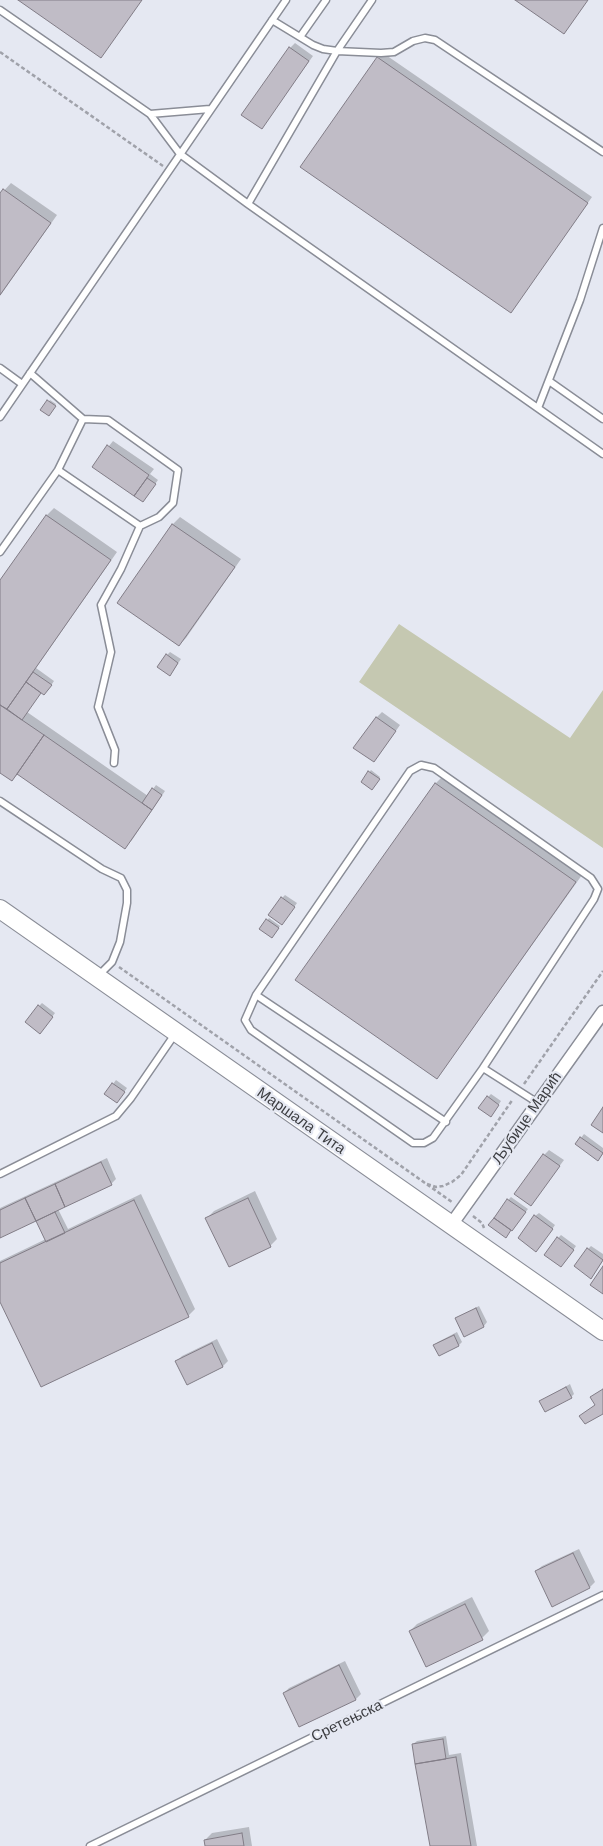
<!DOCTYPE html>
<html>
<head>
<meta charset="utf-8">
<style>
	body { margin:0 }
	canvas { display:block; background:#e5e8f2 }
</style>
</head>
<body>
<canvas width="603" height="1846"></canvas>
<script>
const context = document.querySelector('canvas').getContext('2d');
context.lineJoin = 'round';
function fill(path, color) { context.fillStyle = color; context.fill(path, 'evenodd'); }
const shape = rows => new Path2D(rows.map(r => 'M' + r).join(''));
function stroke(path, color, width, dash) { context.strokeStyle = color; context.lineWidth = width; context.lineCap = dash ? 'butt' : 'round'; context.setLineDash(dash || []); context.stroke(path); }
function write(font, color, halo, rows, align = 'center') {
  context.font = font + ' "Work Sans",sans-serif'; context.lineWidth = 4.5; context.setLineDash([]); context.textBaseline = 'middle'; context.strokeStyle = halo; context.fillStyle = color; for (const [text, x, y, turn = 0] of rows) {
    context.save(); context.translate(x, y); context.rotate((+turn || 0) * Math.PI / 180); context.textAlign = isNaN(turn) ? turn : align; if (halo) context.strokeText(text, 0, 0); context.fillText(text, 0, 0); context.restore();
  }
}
fill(shape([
	[399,624,570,738,603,690,603,848,359,682]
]), '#c5c8b1');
fill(shape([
	[295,43,313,56,261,128,290,48],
	[383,53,592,197,511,311,378,58],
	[11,183,57,215,0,296,0,195],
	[50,400,56,404,50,413,42,410],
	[113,441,154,469,150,474,158,480,143,501,93,466],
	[54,508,117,552,36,668,54,681,48,690,41,691,27,712,148,796,156,785,165,791,132,840,125,847,18,774,12,780,0,771,0,582,47,515],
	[180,517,241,559,186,638,179,645,119,603,173,524],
	[170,652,181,659,173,671,167,655],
	[382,712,400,725,379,755,376,718],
	[371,770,380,777,373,787,362,782],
	[443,776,582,875,443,1070,436,1077,297,979,436,783],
	[285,895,297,903,285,920,282,898],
	[269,918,280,926,273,936,261,929],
	[42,1003,55,1013,43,1029,39,1006],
	[116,1080,127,1088,120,1098,113,1084],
	[491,1094,501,1101,494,1112,488,1097],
	[584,1134,603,1148,603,1154,598,1159,581,1138],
	[549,1150,564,1160,531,1204,544,1155],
	[107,1158,116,1179,111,1184,58,1209,68,1229,141,1194,195,1309,188,1316,0,1299,0,1261,46,1239,37,1218,0,1236,0,1208],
	[255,1191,277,1239,270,1246,207,1218,214,1211],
	[511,1197,528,1209,515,1226,508,1200],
	[539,1213,555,1225,540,1247,535,1216],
	[561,1235,576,1246,565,1262,558,1238],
	[591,1246,603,1254,603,1261,594,1274,588,1249],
	[479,1306,487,1322,484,1326,464,1335,456,1318],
	[457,1332,462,1342,459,1345,434,1345,438,1342],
	[217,1339,228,1361,223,1366,187,1383,177,1361,182,1356],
	[570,1384,574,1394,571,1397,541,1401],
	[579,1549,595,1582,590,1587,536,1571,542,1566],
	[472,1597,489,1631,482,1638,410,1631,417,1624],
	[345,1661,361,1694,356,1699,284,1693,289,1688],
	[446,1736,449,1755,461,1753,477,1846,431,1846,413,1744,417,1741],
	[249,1827,252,1846,206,1846,205,1840,212,1833]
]), '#0003');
const building = shape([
	[18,0,142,0,101,58,18,0],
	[515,0,588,0,564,34,515,0],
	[289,47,309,61,262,129,241,115,289,47],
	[377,57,588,203,511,313,300,167,377,57],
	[3,189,51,223,0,295,0,193,3,189],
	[47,400,56,406,49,416,40,410,47,400],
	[107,445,149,475,134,496,92,467,107,445],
	[147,478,156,484,143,502,134,496,147,478],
	[46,515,111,560,7,709,0,705,0,580,46,515],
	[172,524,235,567,179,646,117,603,172,524],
	[166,654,178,663,170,676,157,667,166,654],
	[33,672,52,685,44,695,26,682,33,672],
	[26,682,41,693,22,720,7,709,26,682],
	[0,705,44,735,12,781,0,773,0,705],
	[376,717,396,731,374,762,353,748,376,717],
	[44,735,152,810,125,849,17,774,44,735],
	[368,771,380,779,372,790,361,782,368,771],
	[435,783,576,882,437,1079,295,980,435,783],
	[152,788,162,795,152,810,142,803,152,788],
	[281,897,295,907,282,925,268,915,281,897],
	[266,919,279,928,272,938,259,929,266,919],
	[38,1005,53,1017,40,1034,25,1022,38,1005],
	[112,1083,125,1092,117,1103,104,1094,112,1083],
	[487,1096,499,1105,491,1117,478,1108,487,1096],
	[603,1107,603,1133,591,1125,603,1107],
	[580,1137,603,1153,598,1161,575,1144,580,1137],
	[543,1154,560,1166,531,1206,514,1194,543,1154],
	[101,1162,112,1185,65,1207,55,1184,101,1162],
	[55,1184,65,1207,36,1221,25,1198,55,1184],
	[25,1198,36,1221,0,1238,0,1210,25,1198],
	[248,1198,271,1247,229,1267,205,1218,248,1198],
	[507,1199,526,1212,512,1231,494,1218,507,1199],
	[134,1200,189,1317,41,1387,0,1302,0,1263,134,1200],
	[55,1212,65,1233,46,1242,36,1221,55,1212],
	[534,1215,553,1229,536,1252,518,1238,534,1215],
	[494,1218,511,1230,506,1238,488,1225,494,1218],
	[557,1237,574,1250,561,1267,544,1255,557,1237],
	[587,1248,603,1260,591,1279,574,1266,587,1248],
	[603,1266,603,1294,590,1285,603,1266],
	[476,1308,484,1327,464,1337,455,1318,476,1308],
	[454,1335,459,1346,439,1356,433,1345,454,1335],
	[212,1343,223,1367,187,1385,175,1361,212,1343],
	[566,1387,572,1398,545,1412,539,1401,566,1387],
	[603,1389,603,1414,585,1424,579,1416,595,1405,590,1397,603,1389],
	[573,1553,590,1588,552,1607,535,1571,573,1553],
	[465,1604,483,1640,426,1667,409,1631,465,1604],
	[339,1665,356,1700,299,1727,283,1693,339,1665],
	[443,1739,446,1759,415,1764,412,1744,443,1739],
	[456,1757,471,1846,430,1846,415,1764,456,1757],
	[242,1833,244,1846,205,1846,204,1840,242,1833]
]);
fill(building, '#c0bcc6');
stroke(building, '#827d87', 1);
const lane = shape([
	[0,10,150,114,180,154,248,204,603,454],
	[272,20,313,45,323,49,337,51,381,53,394,52,413,41,425,38,435,40,603,152],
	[300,37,326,0],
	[150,114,210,109],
	[248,204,337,51,372,0],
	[0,368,22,384],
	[30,373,83,419,108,420,178,470,173,503,159,517,140,526,121,569,101,605,111,652,98,707,115,750,114,763],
	[549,381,603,419],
	[538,408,580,300,603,228],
	[0,417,286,0],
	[58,470,140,526],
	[0,552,58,470,83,419],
	[0,801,102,869,121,878,127,890,127,903,120,942,112,962,98,976],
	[256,995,446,1122],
	[483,1068,433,1138,424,1143,413,1143,251,1030,245,1020,256,995,410,771,421,765,434,768,591,878,598,889,594,899,483,1068,538,1103],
	[0,1174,116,1116,131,1098,175,1034],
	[90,1846,603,1595]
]);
const street = shape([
	[451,1225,603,1012]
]);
const secondary = shape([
	[0,909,603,1331]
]);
stroke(lane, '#8a8d97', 9);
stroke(street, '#8a8d97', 15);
stroke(secondary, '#8a8d97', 20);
stroke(shape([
	[0,52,163,166],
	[119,967,452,1202],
	[524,1084,603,971],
	[427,1184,436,1187,443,1186,452,1182,461,1175,513,1099],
	[473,1216,482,1223,484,1228]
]), '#a0a2aa', 2.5, [4, 2.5]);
stroke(lane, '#fff', 6);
stroke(street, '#fff', 12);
stroke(secondary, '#fff', 18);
write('15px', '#3c3d41', '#e5e8f2', [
	["Љубице Марић",527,1118,-55],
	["Маршала Тита",301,1121,35],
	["Сретењска",347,1721,-26]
]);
</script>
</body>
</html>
